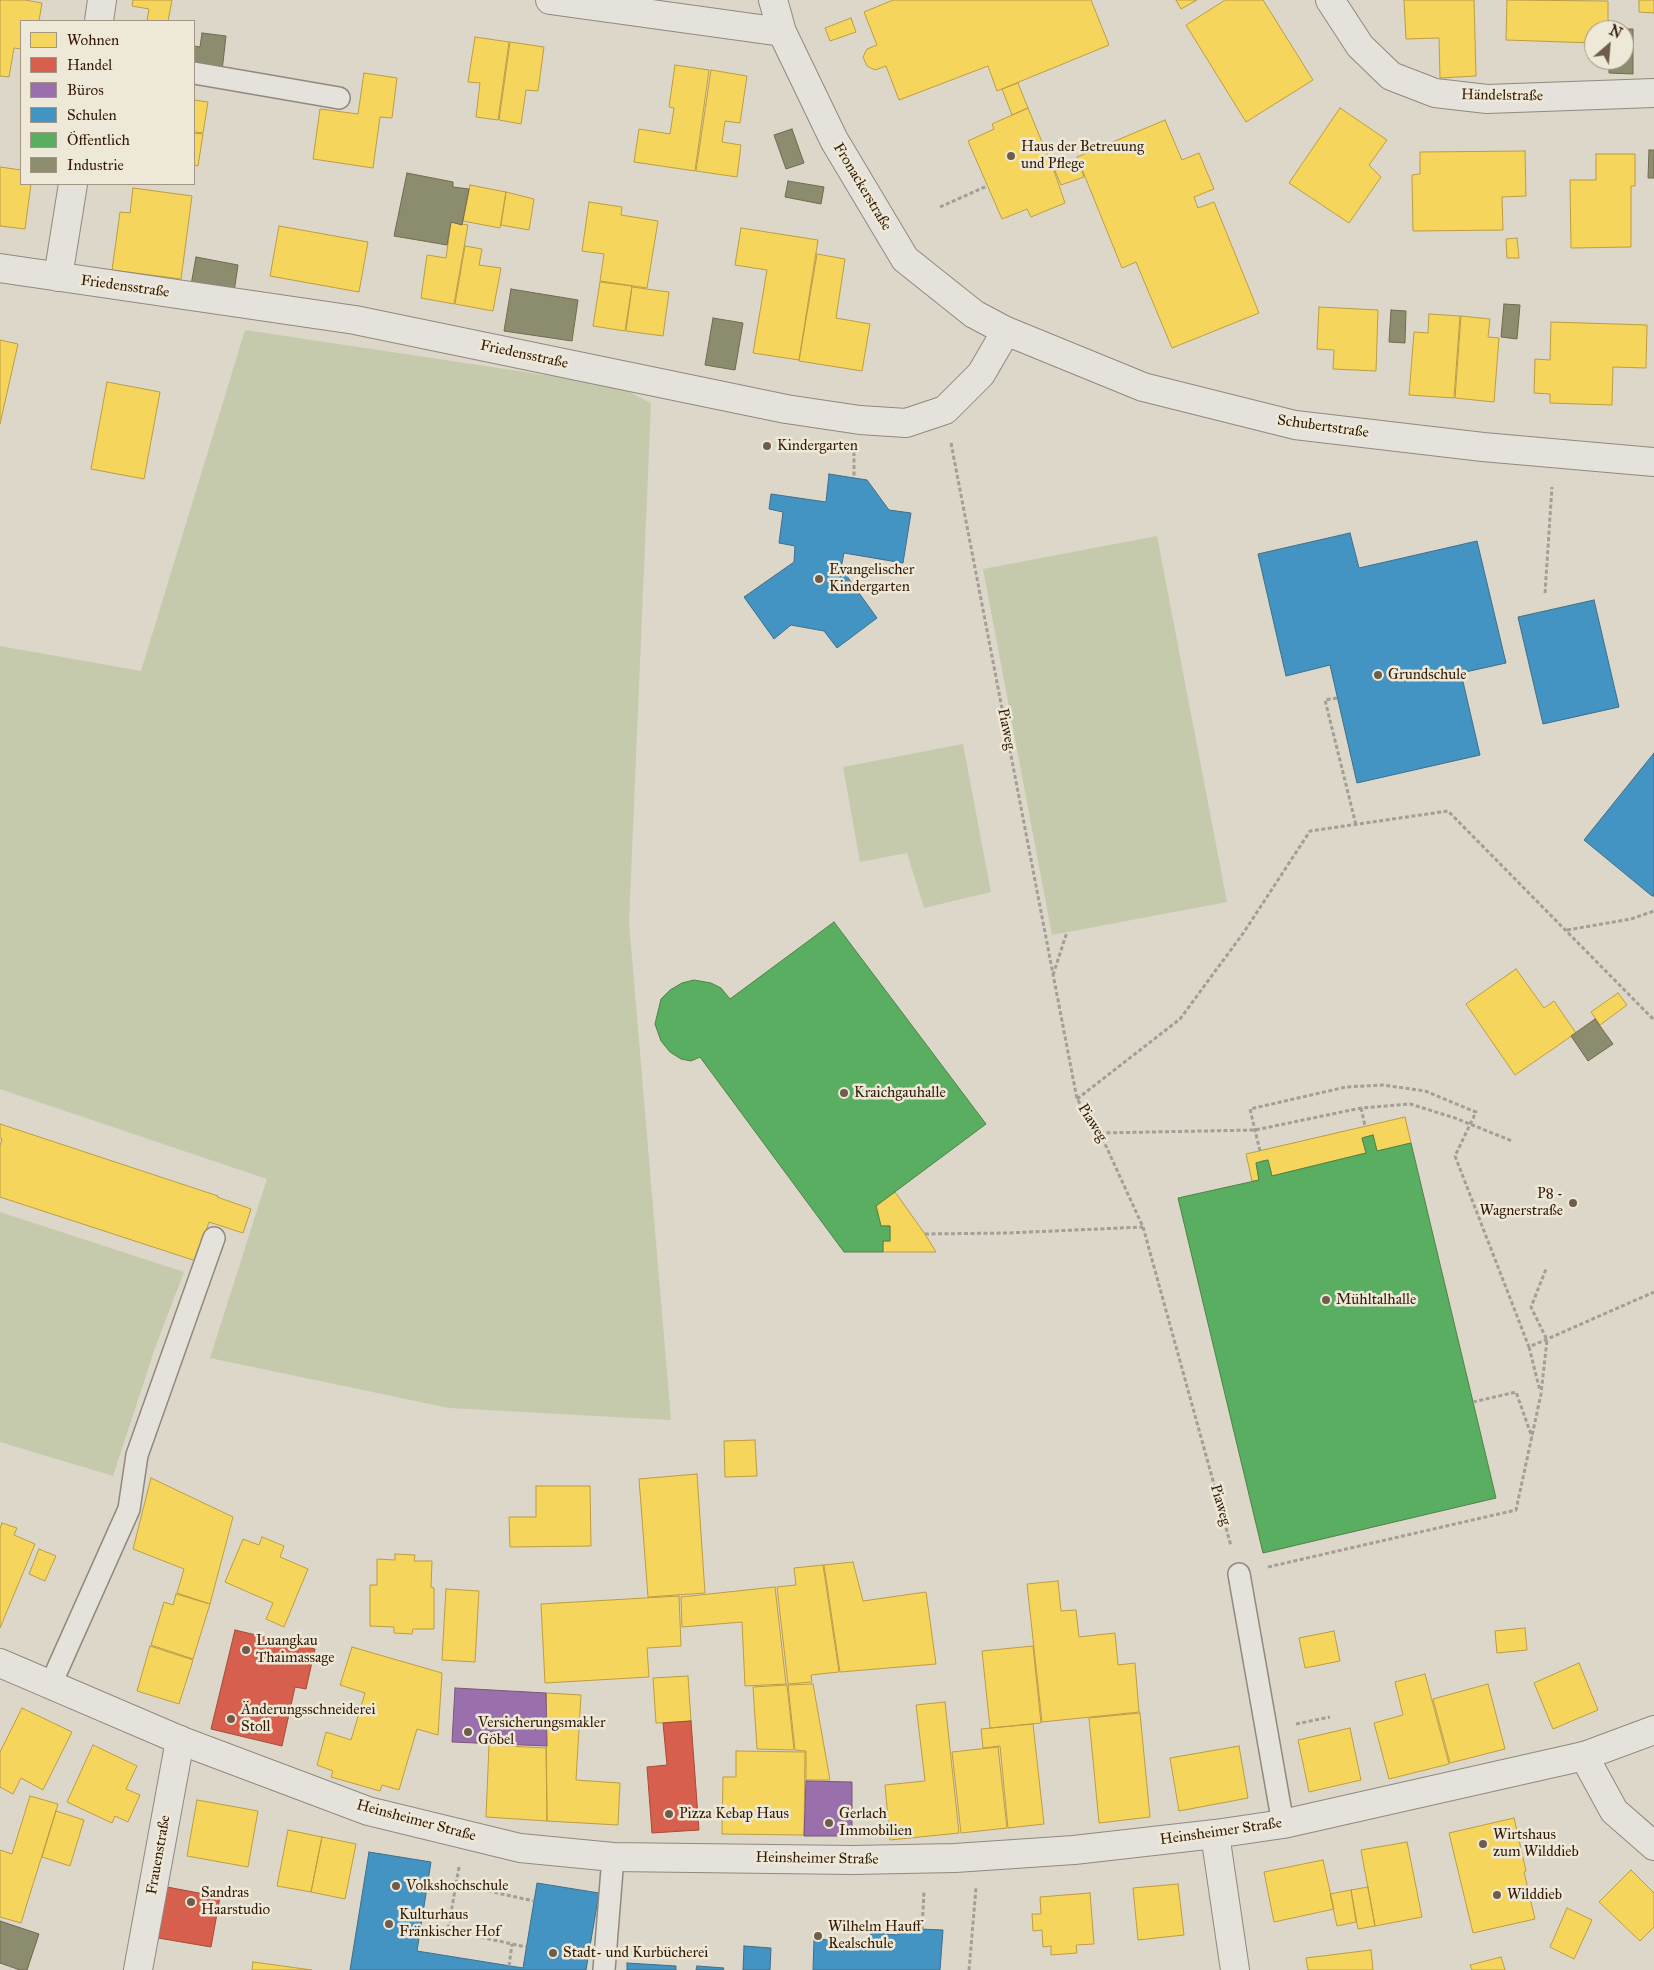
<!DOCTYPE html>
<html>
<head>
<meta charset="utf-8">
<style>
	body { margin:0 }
	#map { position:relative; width:1654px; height:1970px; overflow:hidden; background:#dcd7c9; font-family:"IM FELL Great Primer",serif }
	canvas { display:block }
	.legend { position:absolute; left:20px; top:20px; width:175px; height:165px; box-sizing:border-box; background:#ede8d7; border:1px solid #a39683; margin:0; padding:6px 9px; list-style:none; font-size:15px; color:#341a05 }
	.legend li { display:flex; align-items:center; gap:10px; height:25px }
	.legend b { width:25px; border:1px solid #a39683 }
	.north { position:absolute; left:1584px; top:20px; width:50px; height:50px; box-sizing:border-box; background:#ede8d7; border:1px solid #a39683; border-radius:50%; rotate:27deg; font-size:14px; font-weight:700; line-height:20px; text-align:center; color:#341a05 }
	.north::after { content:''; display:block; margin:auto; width:18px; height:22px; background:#6f5c4a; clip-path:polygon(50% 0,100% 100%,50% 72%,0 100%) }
</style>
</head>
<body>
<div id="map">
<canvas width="1654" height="1970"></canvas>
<ul class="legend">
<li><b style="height:14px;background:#f6d55c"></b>Wohnen</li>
<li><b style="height:14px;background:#d6604d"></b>Handel</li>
<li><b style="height:14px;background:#9970ab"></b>Büros</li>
<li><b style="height:14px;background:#4393c3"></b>Schulen</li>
<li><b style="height:14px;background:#5aae61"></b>Öffentlich</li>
<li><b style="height:14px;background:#8c8c6e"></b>Industrie</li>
</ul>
<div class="north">N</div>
</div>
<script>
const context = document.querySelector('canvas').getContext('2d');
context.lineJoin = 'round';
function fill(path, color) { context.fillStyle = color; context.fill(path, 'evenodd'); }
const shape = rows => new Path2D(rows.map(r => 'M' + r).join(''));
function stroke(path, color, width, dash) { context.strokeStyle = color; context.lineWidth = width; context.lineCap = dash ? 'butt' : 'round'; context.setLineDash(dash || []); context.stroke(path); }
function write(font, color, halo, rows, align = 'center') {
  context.font = font + ' "IM FELL Great Primer",serif'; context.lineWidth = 5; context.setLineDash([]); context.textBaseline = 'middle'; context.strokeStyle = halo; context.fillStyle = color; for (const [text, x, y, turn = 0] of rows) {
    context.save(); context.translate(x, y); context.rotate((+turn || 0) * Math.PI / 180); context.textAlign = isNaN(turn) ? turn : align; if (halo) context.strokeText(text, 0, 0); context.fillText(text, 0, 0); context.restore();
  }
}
fill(shape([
	[245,330,618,386,651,403,629,922,671,1420,449,1408,210,1358,267,1179,0,1089,0,646,141,671],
	[1157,536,1227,902,1052,935,983,569],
	[963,744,991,892,924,908,907,853,860,862,843,767],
	[0,1212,184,1272,155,1348,113,1476,0,1442]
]), '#c5caac');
const homes = shape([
	[0,0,25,0,42,3,39,21,21,21,21,49,14,48,9,77,0,76,0,0],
	[133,0,172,0,168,21,147,21,149,9,132,6,133,0],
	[893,0,1091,0,1109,45,997,91,988,66,899,100,886,66,875,70,867,66,863,57,867,49,877,45,864,12,893,0],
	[1176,0,1197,0,1181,9,1176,0],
	[1225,0,1263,0,1313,80,1246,122,1186,25,1225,0],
	[1404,0,1474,0,1476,76,1440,78,1439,38,1406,39,1404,0],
	[1507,0,1608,1,1608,24,1596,24,1596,30,1594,30,1594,43,1506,40,1507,0],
	[1639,0,1654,0,1654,13,1639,12,1639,0],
	[851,18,856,32,830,41,825,28,851,18],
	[475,37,509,42,498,120,476,117,480,83,468,82,475,37],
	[510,42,544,47,538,91,526,90,521,124,499,120,510,42],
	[675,65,709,70,695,171,634,162,639,129,670,134,674,108,669,107,675,65],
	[711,70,747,76,740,123,725,121,722,142,741,145,737,177,696,171,711,70],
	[364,73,397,78,392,118,380,117,373,168,313,159,320,109,358,114,364,73],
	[1018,83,1028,108,1012,115,1002,89,1018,83],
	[194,100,208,102,203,133,194,132,194,100],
	[1028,108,1054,171,1065,203,1031,217,1027,209,1002,219,968,141,994,129,992,124,1028,108],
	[1340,108,1387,140,1369,165,1381,177,1349,223,1289,183,1340,108],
	[1165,120,1182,160,1199,153,1214,189,1194,197,1198,208,1214,202,1259,313,1172,348,1136,262,1122,268,1077,157,1165,120],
	[194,133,203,134,198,166,194,165,194,133],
	[1525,151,1526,196,1502,197,1503,230,1413,231,1412,175,1420,174,1420,152,1525,151],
	[1596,154,1635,154,1635,186,1631,186,1631,247,1571,248,1570,180,1596,180,1596,154],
	[1079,161,1084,177,1061,185,1055,171,1079,161],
	[0,167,21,170,21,184,31,184,25,229,0,226,0,167],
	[470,185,506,192,500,228,463,221,470,185],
	[133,188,192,196,181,279,112,270,120,212,130,213,133,188],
	[506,192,534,199,529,230,501,225,506,192],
	[589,202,622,207,621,215,658,221,647,288,600,281,604,254,582,251,589,202],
	[451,222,468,225,454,304,421,298,427,255,446,258,451,222],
	[279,226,368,242,359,292,270,276,279,226],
	[741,228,818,240,799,360,753,353,767,270,735,265,741,228],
	[1517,238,1519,258,1507,258,1506,239,1517,238],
	[465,246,482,249,479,265,501,268,493,311,455,304,465,246],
	[817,254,845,259,836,318,870,324,862,371,799,361,817,254],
	[600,282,632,286,625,331,593,326,600,282],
	[632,287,669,292,663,336,626,331,632,287],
	[1319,307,1378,310,1376,371,1333,369,1334,350,1317,349,1319,307],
	[1429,314,1460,316,1454,398,1409,395,1414,332,1428,333,1429,314],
	[1461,316,1490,319,1488,337,1499,338,1494,402,1455,398,1461,316],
	[1551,322,1647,325,1646,368,1613,367,1612,405,1550,403,1550,394,1534,393,1535,359,1550,360,1551,322],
	[0,340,18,344,0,424,0,340],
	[107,382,160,392,144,479,91,469,107,382],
	[1516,969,1544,1008,1554,1001,1576,1033,1515,1075,1466,1004,1516,969],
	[1618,993,1627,1005,1600,1025,1591,1012,1618,993],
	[1405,1117,1411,1143,1377,1151,1373,1135,1362,1138,1366,1153,1272,1176,1268,1160,1263,1161,1256,1163,1259,1180,1252,1181,1246,1154,1405,1117],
	[0,1124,218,1196,217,1197,251,1209,243,1233,209,1222,196,1261,0,1197,0,1146,2,1139,0,1138,0,1124],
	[895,1192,925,1234,936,1252,883,1252,883,1241,890,1241,890,1226,881,1226,876,1206,895,1192],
	[755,1440,757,1476,725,1477,724,1441,755,1440],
	[697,1474,705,1593,648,1597,639,1479,697,1474],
	[151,1478,233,1517,210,1604,177,1593,184,1569,133,1549,151,1478],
	[536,1486,590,1486,591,1546,510,1547,509,1517,536,1517,536,1486],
	[2,1523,17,1528,14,1535,35,1544,0,1628,0,1529,2,1523],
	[262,1537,284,1546,280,1557,308,1569,284,1627,266,1619,273,1603,225,1582,243,1539,259,1545,262,1537],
	[39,1549,56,1556,45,1581,29,1574,39,1549],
	[395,1554,415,1555,414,1561,432,1561,431,1587,434,1588,434,1629,413,1629,412,1634,394,1633,394,1627,370,1626,370,1585,377,1585,377,1559,395,1560,395,1554],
	[853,1562,863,1601,926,1592,936,1664,840,1672,824,1565,853,1562],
	[823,1565,839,1672,811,1675,812,1682,788,1684,777,1587,796,1585,794,1568,823,1565],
	[1058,1581,1061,1611,1076,1610,1079,1637,1115,1633,1118,1665,1135,1663,1139,1712,1042,1722,1027,1584,1058,1581],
	[775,1587,786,1684,745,1686,742,1622,682,1627,681,1597,775,1587],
	[446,1589,479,1591,475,1662,442,1660,446,1589],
	[176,1594,210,1604,193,1659,151,1645,164,1602,173,1605,176,1594],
	[679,1596,681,1646,647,1648,649,1677,545,1683,541,1604,679,1596],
	[1525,1628,1527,1650,1497,1653,1495,1631,1525,1628],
	[1334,1631,1340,1661,1305,1668,1299,1638,1334,1631],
	[150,1646,193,1660,179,1704,137,1691,150,1646],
	[1033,1646,1041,1723,990,1728,982,1651,1033,1646],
	[352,1647,442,1673,438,1735,417,1729,399,1790,382,1785,380,1791,331,1777,333,1771,317,1765,326,1732,351,1740,365,1693,340,1685,352,1647],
	[1579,1663,1598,1710,1553,1729,1534,1683,1579,1663],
	[1425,1674,1449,1764,1389,1779,1374,1723,1403,1715,1395,1682,1425,1674],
	[688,1676,691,1721,656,1723,653,1678,688,1676],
	[813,1684,830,1780,806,1780,806,1751,795,1750,788,1685,813,1684],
	[1488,1684,1505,1749,1450,1763,1433,1699,1488,1684],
	[787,1685,794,1750,757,1749,753,1687,787,1685],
	[546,1693,581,1695,576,1780,620,1783,618,1825,547,1821,546,1693],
	[945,1702,959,1833,890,1840,885,1785,925,1781,916,1705,945,1702],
	[22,1708,72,1732,43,1790,21,1778,13,1794,0,1787,0,1752,22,1708],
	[1140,1713,1150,1817,1099,1823,1089,1718,1140,1713],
	[1033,1724,1044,1824,1008,1828,1000,1746,983,1748,981,1729,1033,1724],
	[1350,1728,1361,1780,1309,1792,1298,1740,1350,1728],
	[93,1745,137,1766,126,1789,140,1795,128,1822,115,1816,112,1823,67,1802,93,1745],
	[489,1745,546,1748,547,1821,486,1817,489,1745],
	[1239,1746,1248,1798,1179,1811,1170,1758,1239,1746],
	[998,1747,1007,1828,961,1833,952,1752,998,1747],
	[736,1751,805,1752,804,1835,722,1834,723,1777,736,1777,736,1751],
	[30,1796,58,1804,21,1923,0,1917,0,1850,12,1854,30,1796],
	[197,1800,258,1811,248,1867,187,1856,197,1800],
	[56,1811,84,1820,70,1866,42,1857,56,1811],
	[1514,1818,1526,1871,1524,1872,1535,1919,1473,1933,1449,1833,1514,1818],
	[288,1830,322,1837,311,1892,277,1886,288,1830],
	[322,1837,356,1844,345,1899,311,1892,322,1837],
	[1407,1842,1422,1917,1375,1926,1361,1850,1407,1842],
	[1323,1860,1334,1909,1274,1922,1264,1872,1323,1860],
	[1631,1870,1654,1893,1654,1927,1640,1941,1599,1902,1631,1870],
	[1178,1884,1184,1935,1138,1940,1133,1888,1178,1884],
	[1368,1887,1375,1926,1358,1929,1351,1890,1368,1887],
	[1351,1890,1356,1922,1337,1926,1330,1894,1351,1890],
	[1090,1893,1094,1944,1076,1945,1077,1953,1051,1955,1051,1946,1043,1947,1042,1930,1033,1931,1032,1914,1041,1914,1040,1897,1090,1893],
	[1567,1908,1592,1920,1574,1959,1550,1947,1567,1908],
	[1371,1950,1373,1970,1308,1970,1306,1958,1371,1950],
	[1501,1957,1505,1970,1472,1970,1470,1965,1501,1957],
	[253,1962,312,1970,252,1970,253,1962]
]);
fill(homes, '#f6d55c');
stroke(homes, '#bc9d42', 1);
const shops = shape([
	[235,1630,315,1649,306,1689,295,1687,282,1746,211,1729,235,1630],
	[691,1721,699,1830,652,1833,647,1767,667,1765,663,1723,691,1721],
	[167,1887,220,1897,211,1947,158,1938,167,1887]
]);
fill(shops, '#d6604d');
stroke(shops, '#a54b37', 1);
const offices = shape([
	[455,1688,546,1693,547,1746,452,1742,455,1688],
	[806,1781,852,1782,852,1836,804,1836,806,1781]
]);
fill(offices, '#9970ab');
stroke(offices, '#7b5679', 1);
const schools = shape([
	[829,474,867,480,889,510,911,513,903,563,844,553,841,568,877,618,837,648,824,631,791,625,774,639,744,597,794,562,795,546,779,543,783,512,769,509,771,494,826,502,829,474],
	[1350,533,1359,568,1477,541,1506,663,1461,673,1480,755,1357,783,1330,665,1286,676,1258,554,1350,533],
	[1594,600,1619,707,1543,724,1518,617,1594,600],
	[1654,753,1654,896,1652,896,1584,840,1654,753],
	[369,1852,431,1862,417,1951,523,1968,537,1883,599,1893,586,1970,350,1970,369,1852],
	[898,1928,943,1930,940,1970,813,1970,814,1939,870,1942,871,1933,898,1935,898,1928],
	[744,1946,771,1948,770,1970,743,1970,744,1946],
	[627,1963,676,1966,676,1970,627,1970,627,1963],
	[697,1966,724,1968,723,1970,696,1970,697,1966]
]);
fill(schools, '#4393c3');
stroke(schools, '#3e6f8a', 1);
const public = shape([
	[834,922,986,1124,876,1206,881,1226,890,1226,890,1241,883,1241,883,1252,844,1252,700,1057,691,1061,681,1059,670,1052,661,1041,655,1024,661,999,670,990,682,983,694,980,711,983,721,988,730,999,834,922],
	[1373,1135,1377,1151,1411,1143,1496,1498,1263,1553,1178,1198,1259,1180,1256,1163,1263,1161,1268,1160,1272,1176,1366,1153,1362,1138,1373,1135]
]);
fill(public, '#5aae61');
stroke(public, '#4f8245', 1);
const industry = shape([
	[1609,29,1633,29,1633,74,1609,73,1609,60,1624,60,1624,30,1609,29],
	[202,33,226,36,222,71,194,68,194,46,200,47,202,33],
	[792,129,804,163,786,169,774,135,792,129],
	[1649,150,1654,150,1654,178,1648,178,1649,150],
	[407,173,453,182,453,187,469,189,462,225,451,222,447,245,394,236,407,173],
	[788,181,824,187,821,204,785,197,788,181],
	[196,257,238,265,234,292,191,285,196,257],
	[511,289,578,300,572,341,504,331,511,289],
	[1504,304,1520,305,1517,339,1501,337,1504,304],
	[1391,310,1406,311,1405,343,1389,342,1391,310],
	[713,318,743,323,735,370,705,365,713,318],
	[1595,1019,1613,1044,1588,1061,1571,1036,1595,1019],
	[0,1921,39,1934,27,1970,20,1970,0,1963,0,1921]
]);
fill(industry, '#8c8c6e');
stroke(industry, '#726a4e', 1);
const service = shape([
	[194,73,339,98],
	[1239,1574,1283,1824],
	[50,1686,129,1509,137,1455,214,1238],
	[604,1970,613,1857]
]);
const minor = shape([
	[550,0,782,32],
	[773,0,782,32,834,140,905,259,974,314,1006,331,1143,387,1295,425,1483,447,1654,462],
	[1330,0,1360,46,1391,76,1435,93,1487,99,1654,93],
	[99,21,102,0],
	[0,268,355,320,786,409,860,420,906,423,945,410,981,374,1006,331],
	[58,277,73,184],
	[1584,1756,1614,1811,1654,1846],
	[1215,1834,1235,1970],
	[138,1970,180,1740]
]);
const tertiary = shape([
	[0,1663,182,1741,368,1811,520,1848,613,1857,853,1860,955,1858,1074,1850,1215,1834,1283,1824,1584,1756,1654,1730]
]);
stroke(service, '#90897f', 24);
stroke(minor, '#90897f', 30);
stroke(tertiary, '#90897f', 30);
stroke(shape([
	[940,207,987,186],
	[951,443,1077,1099,1100,1133,1143,1227,1231,1546],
	[854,452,854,478],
	[1545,593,1552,487],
	[1337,698,1325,700,1356,825],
	[1567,930,1631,919,1654,911],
	[1053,975,1067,932],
	[1077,1099,1180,1019,1244,932,1310,831,1448,811,1654,1020],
	[1361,1108,1365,1126],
	[1100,1133,1255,1130,1361,1108,1410,1104,1455,1118,1512,1141],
	[1260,1151,1250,1109,1346,1087,1383,1085,1425,1091,1476,1112,1455,1156,1529,1347,1654,1292],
	[925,1234,1007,1233,1143,1227],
	[1529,1347,1540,1391],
	[1473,1402,1516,1392,1532,1437],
	[1268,1567,1516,1510,1541,1394,1547,1340,1531,1307,1546,1269],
	[1296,1724,1330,1717],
	[459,1867,448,1930,526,1947],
	[456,1884,534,1901],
	[922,1929,924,1892],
	[509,1966,512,1944],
	[969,1970,976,1888]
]), '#a39e96', 3, [4, 2.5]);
stroke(service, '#e4e2db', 21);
stroke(minor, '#e4e2db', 28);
stroke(tertiary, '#e4e2db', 28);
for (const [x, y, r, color] of [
	[1011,156,5,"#6f5c4a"],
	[767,446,5,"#6f5c4a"],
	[819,579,5,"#6f5c4a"],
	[1378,675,5,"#6f5c4a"],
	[844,1093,5,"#6f5c4a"],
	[1573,1203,5,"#6f5c4a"],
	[1326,1300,5,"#6f5c4a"],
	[246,1650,5,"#6f5c4a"],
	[231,1719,5,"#6f5c4a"],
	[468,1732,5,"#6f5c4a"],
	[669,1814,5,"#6f5c4a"],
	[829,1823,5,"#6f5c4a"],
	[1483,1844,5,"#6f5c4a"],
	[396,1886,5,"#6f5c4a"],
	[1497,1895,5,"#6f5c4a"],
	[191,1902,5,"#6f5c4a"],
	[389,1924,5,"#6f5c4a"],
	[818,1936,5,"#6f5c4a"],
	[553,1953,5,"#6f5c4a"]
]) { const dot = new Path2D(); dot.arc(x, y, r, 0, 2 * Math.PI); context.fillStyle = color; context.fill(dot); stroke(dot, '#ede8d7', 2); }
write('15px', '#341a05', '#ede8d7', [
	["Händelstraße",1502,96,1],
	["Fronackerstraße",862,187,59],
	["Friedensstraße",125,287,8],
	["Friedensstraße",524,355,12],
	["Schubertstraße",1323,427,8],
	["Piaweg",1006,729,79],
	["Piaweg",1092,1123,58],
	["Piaweg",1220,1505,74],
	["Heinsheimer Straße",416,1821,15],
	["Heinsheimer Straße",1221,1832,-8],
	["Frauenstraße",159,1855,-80],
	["Heinsheimer Straße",817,1859,1]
]);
write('15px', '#341a05', '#ede8d7', [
	["Haus der Betreuung",1021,147],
	["und Pflege",1021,164],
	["Kindergarten",777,446],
	["Evangelischer",829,570],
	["Kindergarten",829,587],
	["Grundschule",1388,675],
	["Kraichgauhalle",854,1093],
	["P8 -",1563,1194,"right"],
	["Wagnerstraße",1563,1211,"right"],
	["Mühltalhalle",1336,1300],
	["Luangkau",256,1641],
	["Thaimassage",256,1658],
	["Änderungsschneiderei",241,1710],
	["Stoll",241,1727],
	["Versicherungsmakler",478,1723],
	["Göbel",478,1740],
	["Pizza Kebap Haus",679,1814],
	["Gerlach",839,1814],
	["Immobilien",839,1831],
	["Wirtshaus",1493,1835],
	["zum Wilddieb",1493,1852],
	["Volkshochschule",406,1886],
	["Sandras",201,1893],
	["Haarstudio",201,1910],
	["Wilddieb",1507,1895],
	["Kulturhaus",399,1915],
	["Fränkischer Hof",399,1932],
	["Wilhelm Hauff",828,1927],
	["Realschule",828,1944],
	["Stadt- und Kurbücherei",563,1953]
], 'left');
</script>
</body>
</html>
